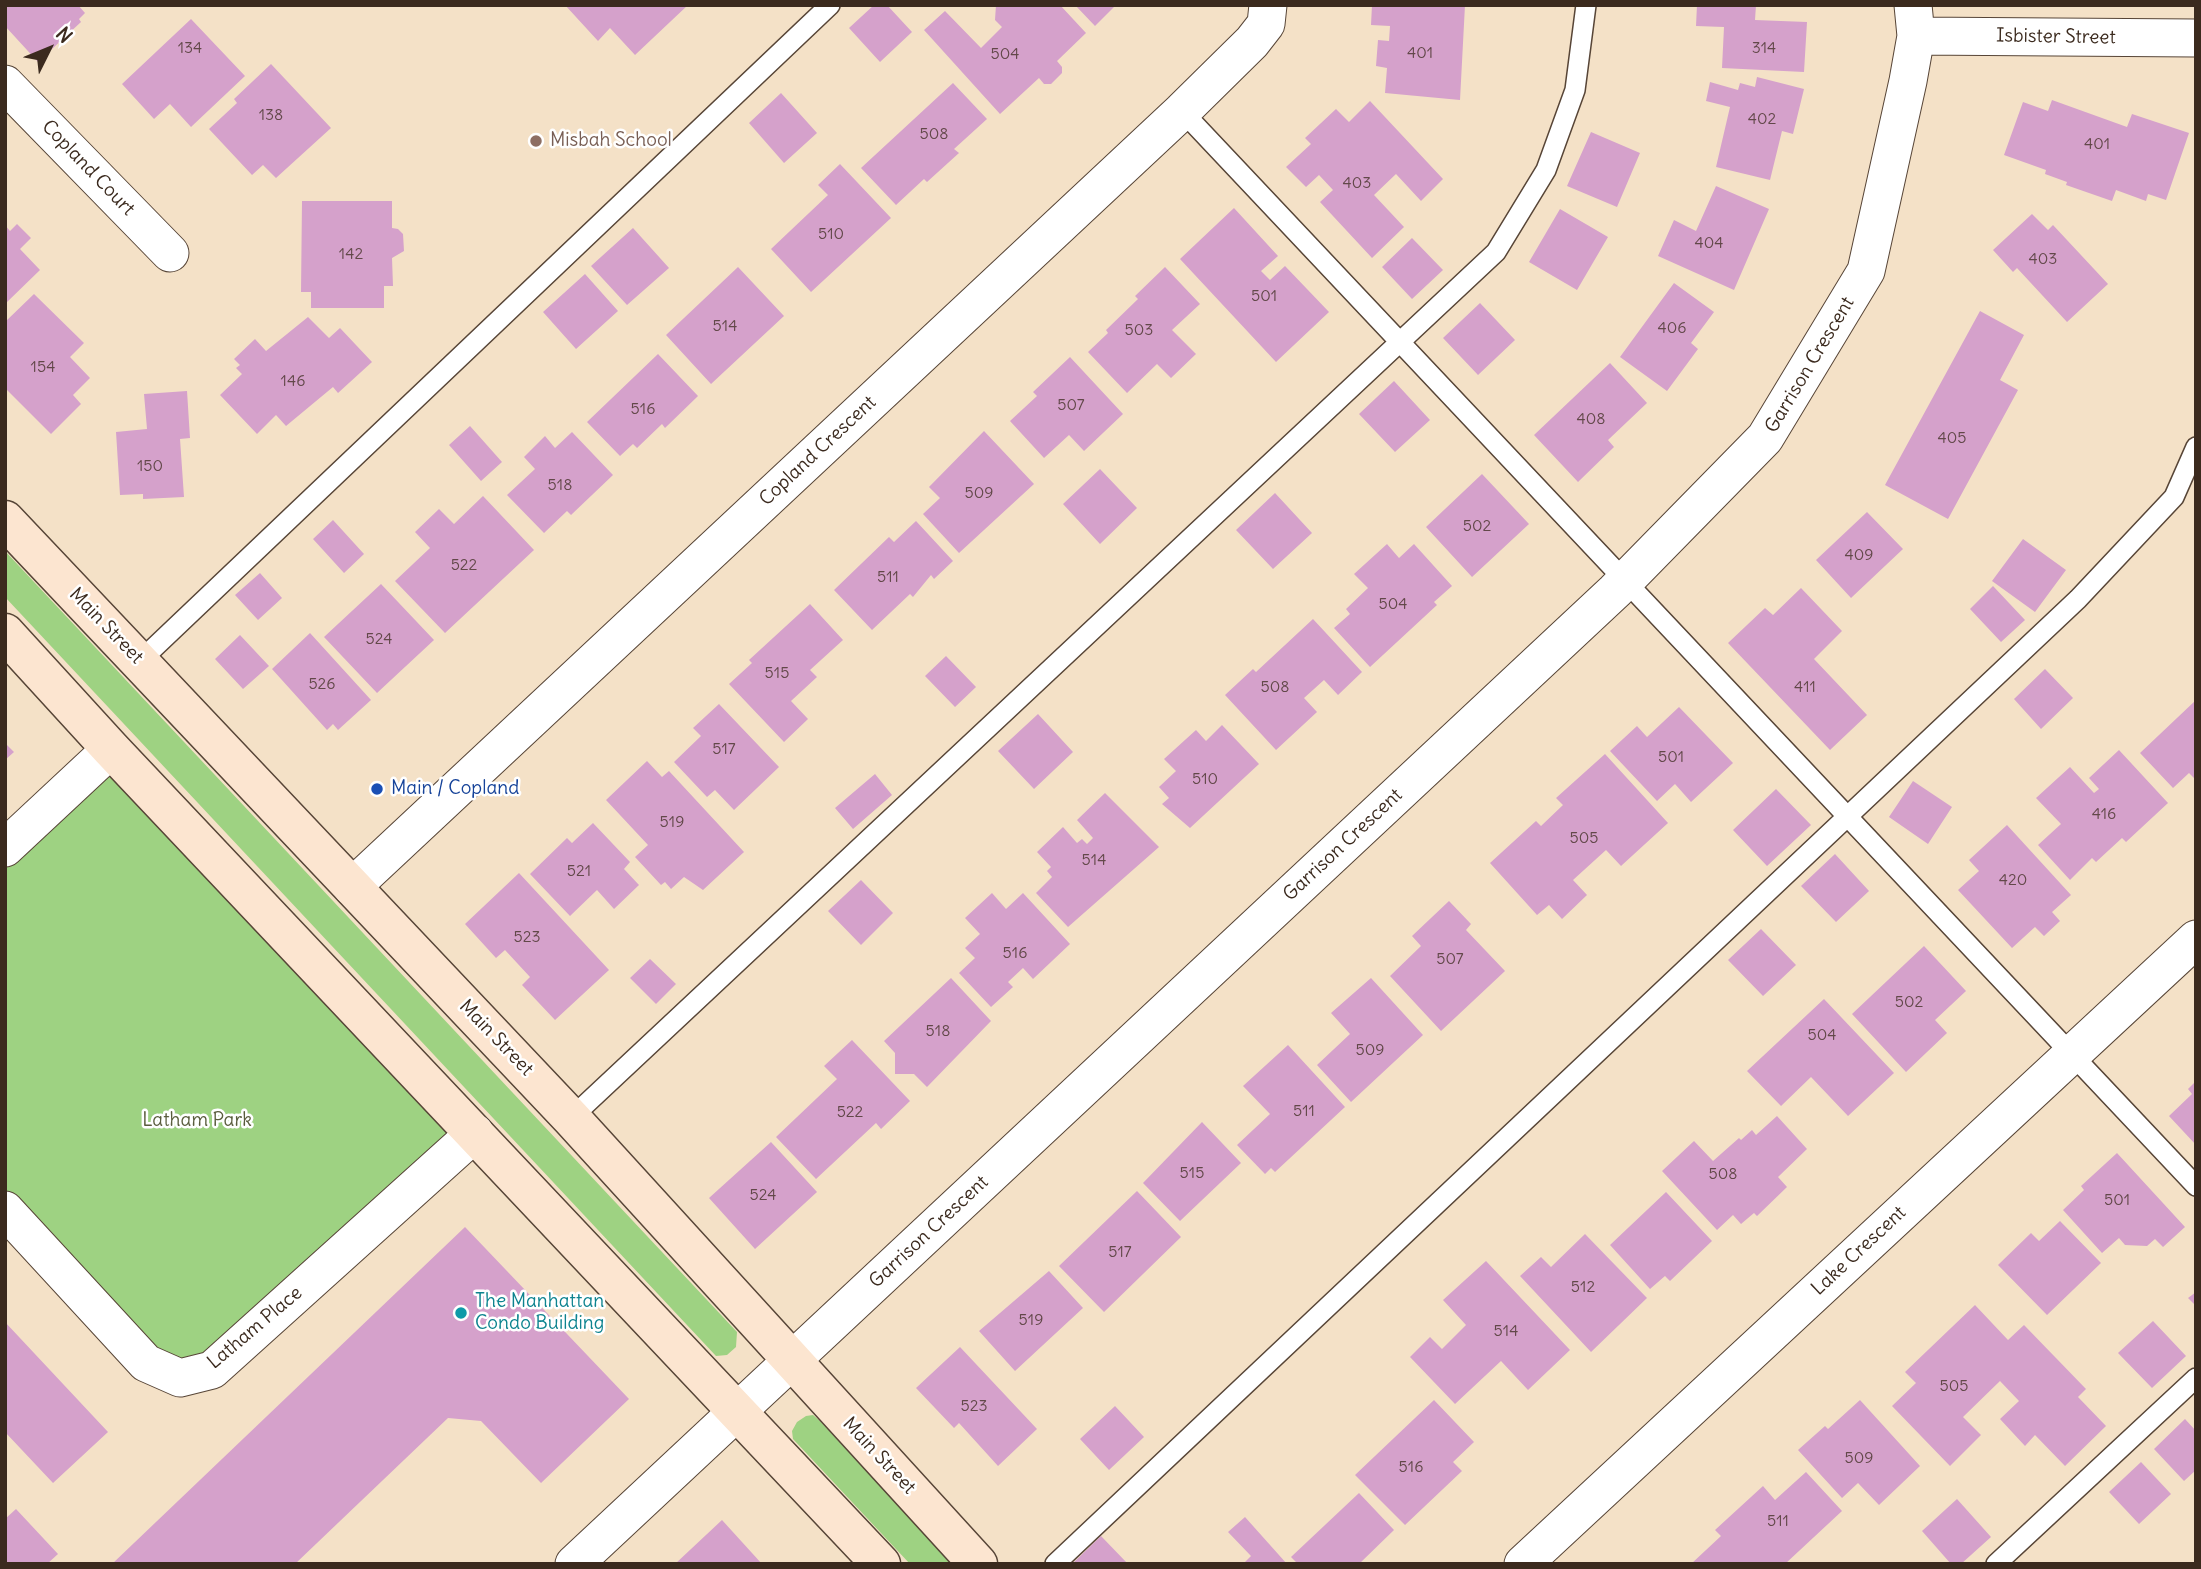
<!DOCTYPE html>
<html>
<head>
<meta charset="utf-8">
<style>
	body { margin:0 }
	#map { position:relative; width:2201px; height:1569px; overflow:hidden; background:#f4e1c7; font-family:Delius,sans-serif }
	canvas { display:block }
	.frame { position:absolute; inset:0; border:7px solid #3b2a1e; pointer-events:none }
	.north { position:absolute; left:14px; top:14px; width:70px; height:70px; -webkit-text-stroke:5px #fff; paint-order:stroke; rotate:47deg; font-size:19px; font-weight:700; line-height:28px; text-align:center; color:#3b2a1e }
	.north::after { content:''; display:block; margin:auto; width:24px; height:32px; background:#3b2a1e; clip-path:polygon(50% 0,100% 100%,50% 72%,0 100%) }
</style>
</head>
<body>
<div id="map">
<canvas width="2201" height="1569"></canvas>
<div class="frame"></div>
<div class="north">N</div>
</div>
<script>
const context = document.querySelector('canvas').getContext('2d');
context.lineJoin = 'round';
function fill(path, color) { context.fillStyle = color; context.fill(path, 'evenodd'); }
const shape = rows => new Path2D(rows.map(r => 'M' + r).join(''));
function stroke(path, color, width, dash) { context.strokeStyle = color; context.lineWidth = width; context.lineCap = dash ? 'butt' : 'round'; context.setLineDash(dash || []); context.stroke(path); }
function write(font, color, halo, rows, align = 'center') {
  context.font = font + ' Delius,sans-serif'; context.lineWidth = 5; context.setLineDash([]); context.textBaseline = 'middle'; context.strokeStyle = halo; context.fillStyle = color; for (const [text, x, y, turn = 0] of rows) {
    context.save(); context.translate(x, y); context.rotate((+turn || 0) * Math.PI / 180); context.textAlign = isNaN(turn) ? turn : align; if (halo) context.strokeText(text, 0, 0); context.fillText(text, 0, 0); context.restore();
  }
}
fill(shape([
	[5,551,737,1332,736,1347,727,1355,716,1356,5,597],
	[111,749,475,1133,180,1378,5,1210,5,848],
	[813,1415,820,1421,953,1564,910,1564,793,1439,792,1431,797,1422,806,1416]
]), '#9ed282');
fill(shape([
	[5,5,78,5,85,13,79,19,81,22,38,62,5,26],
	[565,5,688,5,635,55,610,28,598,41],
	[874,5,887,5,912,32,880,62,849,28],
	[996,5,1060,5,1086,33,1057,61,1062,67,1062,73,1051,84,1044,84,1039,78,1000,114,924,30,945,11,981,48,1002,27,995,20],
	[1075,5,1116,5,1095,26],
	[1372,5,1465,5,1460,100,1385,93,1387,68,1376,66,1378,40,1389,41,1390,26,1371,25],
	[1697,5,1756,5,1755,20,1807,22,1804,72,1722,68,1724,27,1696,26],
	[191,19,245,76,191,127,170,104,154,119,122,84],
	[271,64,331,128,276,178,263,165,252,175,209,129,237,103,234,99],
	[1757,77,1804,89,1793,134,1782,131,1770,180,1716,167,1730,107,1706,101,1710,82,1738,90,1740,83,1755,87],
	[953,83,987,119,954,149,959,153,927,182,924,179,896,205,861,168],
	[781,93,817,133,784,163,749,123],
	[2052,100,2127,127,2132,114,2189,133,2166,200,2148,194,2146,201,2116,190,2112,201,2066,185,2067,182,2045,174,2046,170,2004,155,2023,102,2048,111],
	[1370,101,1443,179,1421,201,1396,174,1374,195,1404,227,1372,258,1320,202,1333,190,1319,175,1306,187,1286,167,1311,144,1305,138,1336,109,1349,122],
	[1591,132,1640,153,1617,207,1567,186],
	[840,164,891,218,811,292,771,249,828,195,818,185],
	[1716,186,1769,209,1734,290,1658,256,1674,220,1696,231],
	[302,201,392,201,392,228,398,229,403,234,404,251,392,258,393,286,384,286,384,308,311,308,311,292,301,292],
	[1234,208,1278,256,1261,271,1270,280,1285,266,1329,312,1276,362,1180,259],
	[1560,209,1608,237,1577,290,1529,262],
	[2032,214,2048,230,2053,225,2108,284,2067,322,2017,268,2013,272,1993,250],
	[17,224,31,238,20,249,40,270,5,304,5,225,10,231],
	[633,228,669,268,627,305,591,266],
	[1412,238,1443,270,1412,299,1382,267],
	[738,267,784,316,711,384,666,335],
	[1165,267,1200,304,1172,330,1196,354,1171,378,1157,364,1127,393,1088,352,1108,333,1106,330,1138,299,1135,296],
	[585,274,618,311,576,349,543,312],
	[1674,283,1714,312,1691,343,1698,349,1667,391,1620,357],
	[34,294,84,343,70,357,90,378,73,395,81,404,51,434,5,388,5,322],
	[1480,303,1515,340,1478,375,1443,338],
	[1980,311,2024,335,2000,380,2018,390,1948,519,1885,485],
	[308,317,329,338,340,328,372,362,338,393,333,387,286,426,276,415,257,434,220,395,242,374,236,368,240,365,234,359,255,339,266,351],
	[658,354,698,396,665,428,662,424,637,448,633,444,620,456,587,422],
	[1070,357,1123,414,1084,451,1069,435,1044,458,1010,421,1037,396,1033,392],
	[1610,363,1647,403,1608,440,1614,447,1578,482,1534,435],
	[1394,381,1430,420,1395,452,1359,414],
	[187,391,190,438,180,439,184,497,143,499,143,494,120,495,116,432,147,429,144,394],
	[470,426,502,462,481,481,449,445],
	[984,431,1034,484,959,553,923,514,940,498,929,487],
	[572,432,613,475,571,515,567,511,544,533,507,495,535,469,524,457,545,436,555,448],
	[1100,469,1137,508,1100,544,1063,504],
	[1482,474,1529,524,1472,577,1426,527],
	[1275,493,1312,533,1273,569,1236,530],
	[483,496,534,550,445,633,395,581,430,548,415,532,439,509,454,524],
	[1867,512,1903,549,1851,598,1816,560],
	[333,520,364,554,344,573,313,539],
	[916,521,953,561,934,579,931,575,913,597,910,594,872,630,834,590,889,537,894,542],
	[2023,539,2066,570,2035,612,1992,581],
	[1387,544,1399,558,1414,544,1452,586,1434,602,1437,605,1370,667,1334,628,1350,614,1346,609,1368,588,1354,574],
	[260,573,282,598,258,620,235,595],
	[381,584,434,640,377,693,324,637],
	[1993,586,2025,620,2001,642,1970,609],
	[1801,588,1842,631,1814,659,1867,715,1830,750,1728,643,1765,608,1773,615],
	[810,604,843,640,810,670,817,677,791,701,808,719,784,742,729,684,752,663,749,660],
	[1313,619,1362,672,1338,695,1324,680,1304,698,1317,712,1276,750,1225,695,1253,669,1256,672],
	[310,633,371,700,338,730,333,724,327,730,272,669],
	[240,635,269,666,243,689,215,659],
	[946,656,976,687,955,707,925,676],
	[2045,669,2073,698,2041,729,2014,699],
	[2196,700,2196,780,2189,773,2173,788,2140,753],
	[719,704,779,767,734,810,715,790,707,797,674,762,701,736,693,728],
	[1679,707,1733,763,1691,802,1675,784,1657,801,1610,751,1637,726,1647,737],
	[1038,714,1073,752,1034,789,998,751],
	[1222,725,1259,764,1190,828,1162,804,1169,798,1159,787,1176,771,1164,759,1196,730,1206,741],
	[5,743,14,752,5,760],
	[2119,750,2168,803,2126,842,2122,838,2096,862,2092,858,2070,880,2038,845,2061,824,2036,798,2070,767,2094,793,2099,789,2089,778],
	[1605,754,1668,823,1621,866,1606,850,1573,880,1587,895,1562,919,1549,905,1537,915,1490,863,1536,821,1541,826,1563,805,1556,798],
	[647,761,662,777,669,771,744,852,703,890,684,877,671,889,665,882,661,885,635,857,648,845,606,800],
	[875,774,892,795,853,829,835,808],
	[1913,781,1952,807,1928,844,1889,817],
	[1776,789,1811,825,1767,866,1733,830],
	[1105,793,1159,847,1068,927,1036,893,1052,877,1047,871,1051,867,1037,852,1063,827,1077,843,1082,839,1087,844,1093,838,1077,820],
	[593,823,630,862,624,869,639,885,614,909,597,890,570,916,530,874,567,838,572,843],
	[2007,825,2071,895,2052,912,2060,921,2044,936,2035,927,2012,948,1958,890,1979,871,1969,860],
	[1835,854,1869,891,1836,922,1801,886],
	[519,873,609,970,555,1020,522,985,530,977,505,950,496,958,465,924],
	[861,880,893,913,861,945,828,911],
	[992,893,1006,909,1023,893,1070,944,1033,979,1023,968,1008,982,1013,987,991,1007,959,973,975,958,965,948,980,934,965,918],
	[1449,901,1471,924,1466,930,1505,971,1441,1031,1390,976,1421,946,1412,936],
	[1761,929,1796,965,1763,996,1728,960],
	[1924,946,1966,991,1935,1020,1947,1033,1906,1072,1852,1014],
	[650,959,676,984,656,1004,630,978],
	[951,978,991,1021,927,1087,914,1074,895,1074,895,1053,884,1041],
	[1371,978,1423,1035,1351,1102,1317,1065,1350,1034,1331,1013],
	[1824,999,1894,1073,1848,1116,1811,1077,1781,1106,1747,1071],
	[852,1040,910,1101,881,1129,876,1123,816,1179,776,1137,837,1079,824,1066],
	[1288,1045,1345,1107,1275,1172,1271,1168,1265,1174,1237,1145,1270,1114,1243,1086],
	[2196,1081,2196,1145,2169,1116,2192,1094,2188,1089],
	[1777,1116,1807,1149,1778,1177,1787,1187,1757,1216,1754,1213,1741,1224,1733,1215,1717,1230,1662,1171,1694,1141,1713,1161,1739,1138,1741,1140,1752,1130,1756,1135],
	[1202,1122,1241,1163,1180,1221,1143,1183],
	[771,1142,817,1192,755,1249,709,1198],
	[2117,1153,2185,1227,2163,1247,2155,1239,2147,1246,2125,1245,2119,1238,2102,1253,2063,1210,2084,1190,2081,1186],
	[1137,1191,1181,1237,1104,1312,1059,1266],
	[1666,1192,1712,1241,1670,1281,1665,1276,1650,1289,1610,1245],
	[2060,1221,2101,1263,2047,1315,1998,1265,2031,1233,2039,1241],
	[465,1227,629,1399,541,1483,481,1421,448,1418,295,1564,112,1564],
	[1585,1234,1647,1298,1591,1352,1520,1276,1541,1257,1551,1267],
	[1486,1261,1570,1350,1528,1390,1501,1361,1455,1404,1410,1357,1430,1337,1442,1349,1466,1325,1443,1300],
	[1049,1271,1083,1308,1015,1371,979,1331],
	[2196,1292,2196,1306,2188,1298],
	[1975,1305,2008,1340,2024,1325,2086,1389,2078,1397,2106,1426,2065,1466,2035,1435,2025,1446,2000,1419,2019,1401,2000,1381,1963,1417,1981,1435,1950,1466,1892,1406,1916,1383,1905,1372],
	[2153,1321,2186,1356,2152,1388,2118,1353],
	[5,1322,108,1432,53,1483,5,1432],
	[960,1347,1037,1429,998,1466,959,1423,954,1428,916,1388],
	[1434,1400,1474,1442,1453,1462,1462,1471,1405,1525,1355,1475],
	[1860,1400,1920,1466,1879,1505,1858,1483,1842,1498,1798,1450,1825,1426,1828,1429],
	[1115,1406,1144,1437,1109,1470,1080,1439],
	[2185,1419,2196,1431,2196,1470,2184,1481,2154,1449],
	[2141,1462,2171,1494,2139,1524,2109,1492],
	[1806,1472,1842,1511,1785,1564,1691,1564,1721,1536,1715,1530,1763,1486,1775,1500],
	[1359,1493,1394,1530,1359,1564,1298,1564,1291,1557],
	[1957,1499,1991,1537,1961,1564,1951,1564,1922,1531],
	[16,1509,58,1554,47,1564,5,1564,5,1519],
	[1245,1517,1287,1564,1243,1564,1251,1556,1228,1532],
	[722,1520,762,1564,675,1564],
	[1101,1536,1128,1564,1072,1564]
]), '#d5a1cb');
const lane = shape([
	[1182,111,2196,1186],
	[140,661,830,5],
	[571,1118,1496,252,1546,170,1575,90,1586,5],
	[1055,1564,2078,599,2174,497,2196,447],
	[1996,1564,2196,1378]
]);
const street = shape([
	[1916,36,2196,38],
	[5,84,170,253],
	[5,848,111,749],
	[352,887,1182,111,1252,42,1266,24,1268,5],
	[5,1210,146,1363,180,1378,212,1370,475,1133],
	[574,1564,1615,591,1765,438,1866,271,1908,81,1916,36,1913,5],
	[1523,1564,2196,939]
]);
const secondary = shape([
	[5,520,571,1118,978,1564],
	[5,633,111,749,881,1564]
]);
stroke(lane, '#574537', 22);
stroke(street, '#574537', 39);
stroke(secondary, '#574537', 41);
stroke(lane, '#fff', 19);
stroke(street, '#fff', 37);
stroke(secondary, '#fce5d0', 38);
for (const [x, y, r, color] of [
	[536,141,7,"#8d6e63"],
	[377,789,7,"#1a4fb4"],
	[461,1313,7,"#0f9aa8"]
]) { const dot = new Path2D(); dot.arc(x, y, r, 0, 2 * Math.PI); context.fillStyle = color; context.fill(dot); stroke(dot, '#fff', 2.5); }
write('16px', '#624849', null, [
	["134",190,48],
	["314",1764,48],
	["401",1420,53],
	["504",1005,54],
	["138",271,115],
	["402",1762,119],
	["508",934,134],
	["401",2097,144],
	["403",1357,183],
	["510",831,234],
	["404",1709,243],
	["142",351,254],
	["403",2043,259],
	["501",1264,296],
	["514",725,326],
	["406",1672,328],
	["503",1139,330],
	["154",43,367],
	["146",293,381],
	["507",1071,405],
	["516",643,409],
	["408",1591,419],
	["405",1952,438],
	["150",150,466],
	["518",560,485],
	["509",979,493],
	["502",1477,526],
	["409",1859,555],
	["522",464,565],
	["511",888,577],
	["504",1393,604],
	["524",379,639],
	["515",777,673],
	["526",322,684],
	["508",1275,687],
	["411",1805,687],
	["517",724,749],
	["501",1671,757],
	["510",1205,779],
	["416",2104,814],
	["519",672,822],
	["505",1584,838],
	["514",1094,860],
	["521",579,871],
	["420",2013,880],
	["523",527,937],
	["516",1015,953],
	["507",1450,959],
	["502",1909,1002],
	["518",938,1031],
	["504",1822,1035],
	["509",1370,1050],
	["511",1304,1111],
	["522",850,1112],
	["515",1192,1173],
	["508",1723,1174],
	["524",763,1195],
	["501",2117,1200],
	["517",1120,1252],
	["512",1583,1287],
	["519",1031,1320],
	["514",1506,1331],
	["505",1954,1386],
	["523",974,1406],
	["509",1859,1458],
	["516",1411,1467],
	["511",1778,1521]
]);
write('19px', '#3b2a1e', '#fff', [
	["Isbister Street",2056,37,1],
	["Copland Court",88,168,46],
	["Garrison Crescent",1810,365,-59],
	["Copland Crescent",818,451,-43],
	["Main Street",106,626,46],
	["Garrison Crescent",1343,845,-43],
	["Main Street",496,1038,46],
	["Garrison Crescent",929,1232,-43],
	["Lake Crescent",1859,1251,-43],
	["Latham Place",255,1328,-40],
	["Main Street",879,1456,47]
]);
write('19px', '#785e54', '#fff', [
	["Misbah School",550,141]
], 'left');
write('19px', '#164399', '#fff', [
	["Main / Copland",391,789]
], 'left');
write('19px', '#595c3c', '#fff', [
	["Latham Park",197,1121]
]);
write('19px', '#0d838f', '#fff', [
	["The Manhattan",475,1302],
	["Condo Building",475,1324]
], 'left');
</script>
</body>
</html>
